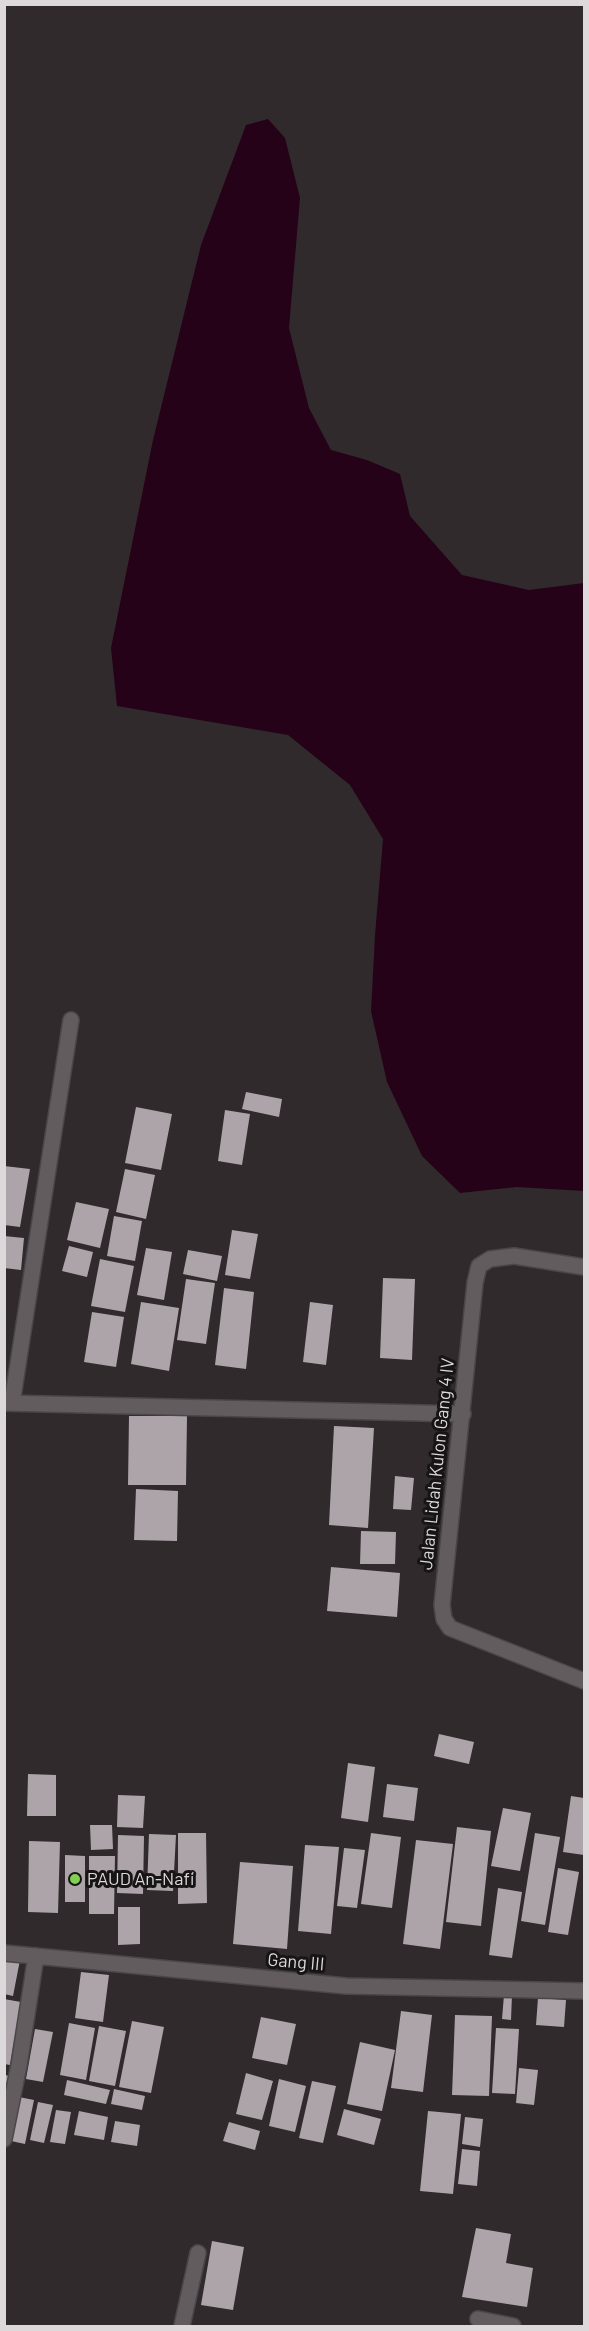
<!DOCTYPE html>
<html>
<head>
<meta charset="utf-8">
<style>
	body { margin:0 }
	#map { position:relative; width:589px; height:2331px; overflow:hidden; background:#302a2d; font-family:Barlow,sans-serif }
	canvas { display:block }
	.frame { position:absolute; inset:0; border:6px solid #ddd9db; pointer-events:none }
</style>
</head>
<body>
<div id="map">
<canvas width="589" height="2331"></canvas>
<div class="frame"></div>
</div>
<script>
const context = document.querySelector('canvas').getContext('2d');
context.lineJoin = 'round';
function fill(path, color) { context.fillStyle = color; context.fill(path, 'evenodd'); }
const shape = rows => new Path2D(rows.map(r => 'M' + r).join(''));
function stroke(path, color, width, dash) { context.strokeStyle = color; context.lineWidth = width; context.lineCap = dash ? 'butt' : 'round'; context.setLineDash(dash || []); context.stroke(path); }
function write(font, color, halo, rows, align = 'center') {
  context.font = font + ' Barlow,sans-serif'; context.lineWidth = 6; context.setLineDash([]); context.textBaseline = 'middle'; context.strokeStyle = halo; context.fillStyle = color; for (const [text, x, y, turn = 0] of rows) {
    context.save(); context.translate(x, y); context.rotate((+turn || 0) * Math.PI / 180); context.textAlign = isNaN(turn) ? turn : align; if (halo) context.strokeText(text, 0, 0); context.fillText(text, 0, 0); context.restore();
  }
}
fill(shape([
	[268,119,285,138,300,198,289,328,309,408,331,450,367,460,400,474,410,516,462,575,529,590,584,583,584,1191,517,1187,460,1193,422,1156,387,1082,371,1011,375,935,383,839,350,785,288,735,117,706,111,648,153,440,201,245,246,125]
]), '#260219');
fill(shape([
	[246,1092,282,1099,279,1117,242,1109],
	[136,1107,172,1114,161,1170,125,1163],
	[225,1110,250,1114,242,1165,218,1161],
	[4,1166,30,1169,20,1227,4,1225],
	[125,1169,155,1175,146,1219,116,1212],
	[76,1202,109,1209,100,1248,67,1240],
	[114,1216,142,1221,135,1261,107,1256],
	[232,1230,258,1234,250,1279,225,1275],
	[4,1236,24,1238,21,1270,4,1268],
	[69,1246,93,1252,87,1277,62,1271],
	[146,1248,172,1252,164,1300,137,1295],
	[188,1250,222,1256,217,1281,183,1274],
	[100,1259,134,1266,125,1312,91,1306],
	[383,1278,415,1279,412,1360,380,1358],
	[186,1279,215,1283,206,1344,177,1340],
	[224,1288,254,1292,246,1369,215,1365],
	[141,1302,179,1308,169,1371,131,1364],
	[310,1302,333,1305,326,1365,303,1362],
	[92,1312,124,1317,116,1367,84,1362],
	[129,1416,187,1416,186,1485,128,1485],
	[334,1426,374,1428,368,1528,329,1525],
	[395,1476,414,1478,411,1510,393,1509],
	[136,1489,178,1491,177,1541,134,1540],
	[361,1531,396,1532,395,1564,360,1564],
	[331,1567,400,1573,397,1617,327,1611],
	[439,1734,474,1742,469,1764,434,1756],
	[348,1763,375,1767,368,1822,341,1818],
	[28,1774,56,1775,56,1816,27,1816],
	[387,1784,418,1788,414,1821,383,1817],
	[118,1795,145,1796,143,1828,117,1827],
	[571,1796,584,1798,584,1855,563,1852],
	[503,1808,531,1813,520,1871,491,1866],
	[90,1825,112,1825,113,1849,91,1850],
	[457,1827,491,1831,481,1926,446,1922],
	[178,1833,206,1833,207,1903,178,1904],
	[371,1833,401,1837,392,1908,361,1904],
	[535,1833,560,1837,545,1925,521,1921],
	[149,1834,176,1835,173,1891,147,1890],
	[118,1835,144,1836,143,1894,117,1893],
	[416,1840,453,1844,440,1949,403,1944],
	[29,1841,60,1842,58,1913,28,1912],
	[305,1845,339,1847,331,1934,298,1931],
	[344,1848,365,1850,357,1908,337,1906],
	[65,1855,85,1856,85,1902,65,1902],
	[89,1856,115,1856,114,1914,89,1914],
	[240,1862,293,1866,287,1949,233,1944],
	[558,1868,579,1872,568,1935,548,1932],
	[498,1888,522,1892,512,1958,489,1955],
	[118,1907,140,1907,140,1944,118,1945],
	[4,1957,20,1960,13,1996,4,1994],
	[81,1972,109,1975,103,2022,75,2018],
	[504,1995,512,1995,511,2020,502,2019],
	[538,1998,566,2000,564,2027,536,2025],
	[4,1999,21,2002,10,2065,4,2064],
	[401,2011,432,2015,423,2092,391,2088],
	[455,2015,492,2016,489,2096,452,2095],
	[261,2017,296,2024,287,2065,252,2058],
	[132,2021,164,2027,151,2093,119,2087],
	[69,2023,95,2028,86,2080,60,2075],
	[99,2026,126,2031,115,2086,89,2081],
	[496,2028,519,2029,515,2094,492,2093],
	[35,2029,53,2032,43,2082,26,2079],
	[360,2042,395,2050,382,2111,347,2104],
	[519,2068,538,2070,534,2105,516,2103],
	[246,2073,273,2081,262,2120,236,2114],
	[4,2075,11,2076,5,2096,4,2096],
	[279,2079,306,2086,295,2132,269,2126],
	[67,2080,110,2090,106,2104,64,2095],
	[312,2081,336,2086,323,2143,299,2138],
	[114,2089,145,2096,142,2110,111,2104],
	[19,2097,34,2100,25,2144,11,2141],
	[38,2102,53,2105,44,2143,30,2140],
	[344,2109,381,2119,374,2145,337,2135],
	[56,2110,71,2112,65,2144,50,2142],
	[79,2111,108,2117,104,2140,74,2135],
	[428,2111,461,2114,453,2194,420,2191],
	[465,2117,483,2119,480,2147,462,2144],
	[115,2121,140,2125,137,2146,111,2142],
	[229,2122,260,2131,255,2150,223,2141],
	[462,2149,480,2151,477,2186,458,2184],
	[476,2228,511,2234,506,2263,533,2268,527,2307,462,2297],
	[212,2241,244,2247,233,2310,201,2305]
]), '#aca4a8');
const street = shape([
	[584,1267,514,1256,490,1259,479,1266,475,1283,442,1605,444,1619,450,1628,584,1681],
	[4,1403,463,1414],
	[12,1403,71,1020],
	[4,1953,346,1986,584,1991],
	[4,2139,19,2065,36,1956],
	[478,2319,513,2326],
	[182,2326,198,2253]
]);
stroke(street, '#4b4649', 18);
stroke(street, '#625c5f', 15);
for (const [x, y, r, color] of [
	[75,1879,6,"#80d051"]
]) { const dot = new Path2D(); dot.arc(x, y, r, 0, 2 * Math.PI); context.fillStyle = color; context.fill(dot); stroke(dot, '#161415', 2); }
write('18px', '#ddd9db', '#161415', [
	["Jalan Lidah Kulon Gang 4 IV",437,1464,-84],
	["Gang III",296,1962,5]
]);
write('18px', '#ddd9db', '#161415', [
	["PAUD An-Nafi",87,1879]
], 'left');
</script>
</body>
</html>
